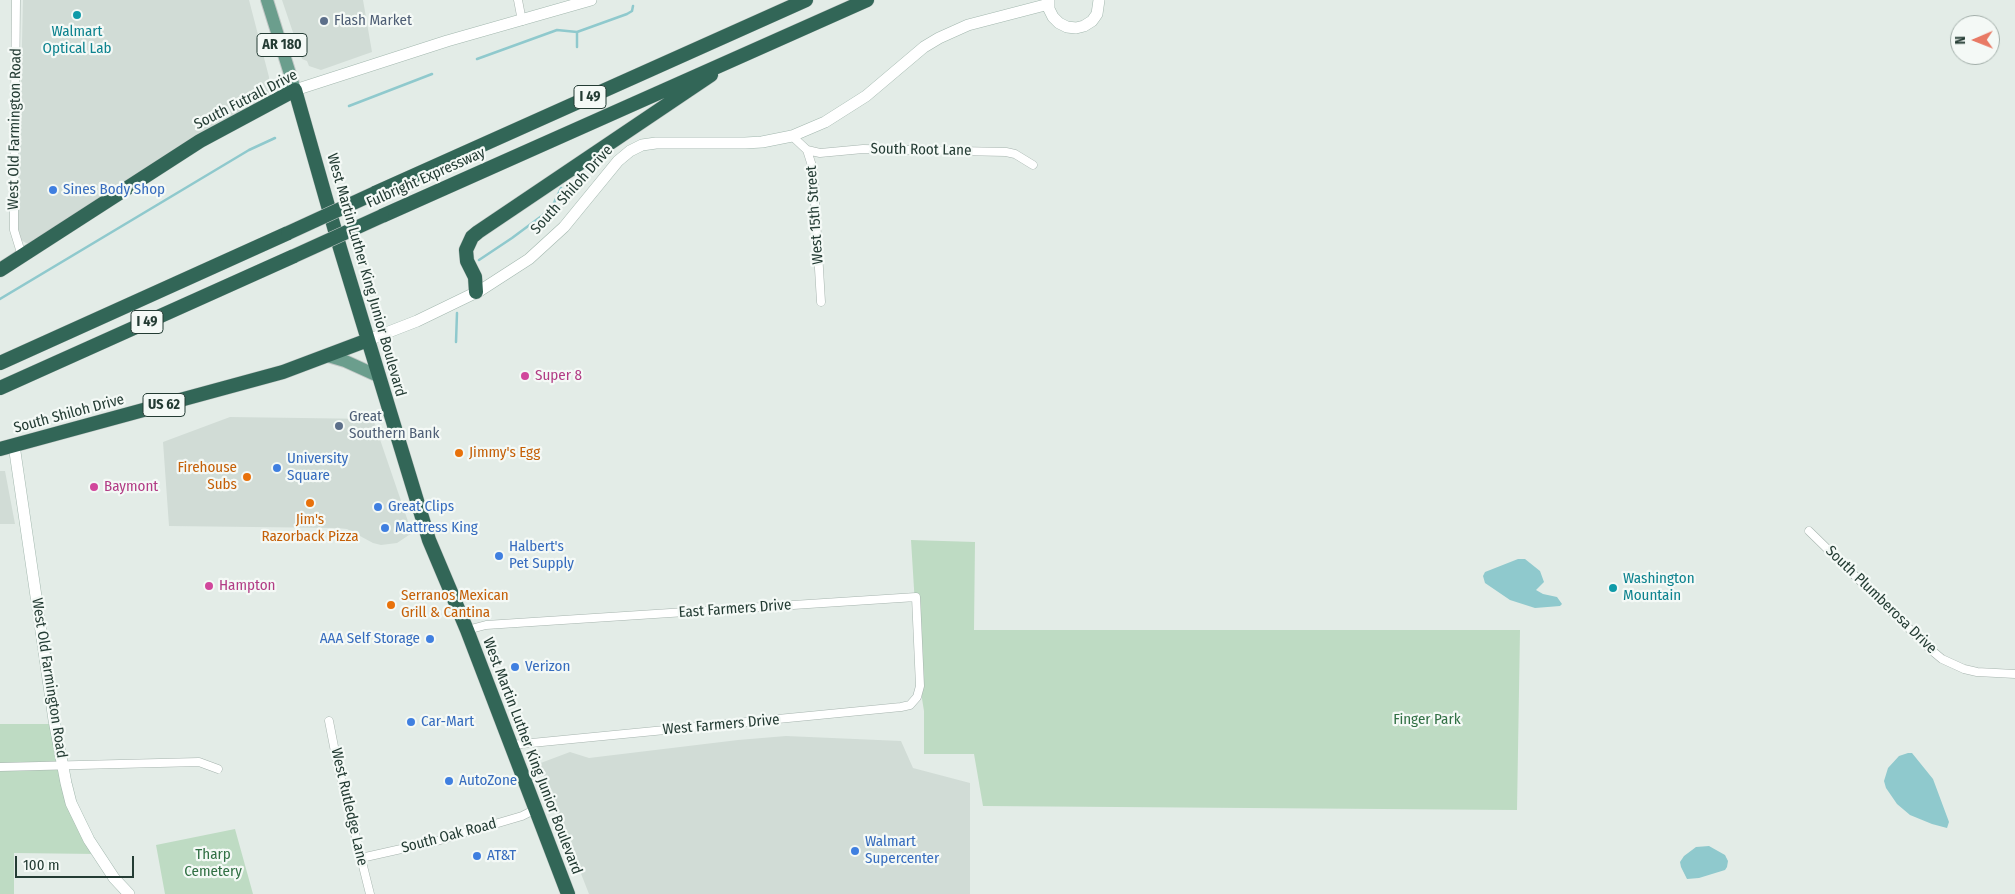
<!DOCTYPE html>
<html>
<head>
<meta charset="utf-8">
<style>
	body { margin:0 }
	#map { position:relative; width:2015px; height:894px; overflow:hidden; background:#e3ece7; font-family:"Fira Sans Condensed",sans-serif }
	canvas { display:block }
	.north { position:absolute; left:1950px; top:15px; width:50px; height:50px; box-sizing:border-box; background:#f4f9f6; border:1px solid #a1ada8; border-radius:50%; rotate:269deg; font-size:14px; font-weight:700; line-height:20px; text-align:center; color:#243c34 }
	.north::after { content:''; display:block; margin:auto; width:18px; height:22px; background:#e87a65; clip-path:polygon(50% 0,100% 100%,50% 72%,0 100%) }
	.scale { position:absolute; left:15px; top:856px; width:119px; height:22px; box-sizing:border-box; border:2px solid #243c34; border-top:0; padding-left:6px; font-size:15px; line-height:18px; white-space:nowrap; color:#243c34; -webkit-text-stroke:4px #f4f9f6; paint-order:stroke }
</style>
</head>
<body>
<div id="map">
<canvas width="2015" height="894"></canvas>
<div class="north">N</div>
<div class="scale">100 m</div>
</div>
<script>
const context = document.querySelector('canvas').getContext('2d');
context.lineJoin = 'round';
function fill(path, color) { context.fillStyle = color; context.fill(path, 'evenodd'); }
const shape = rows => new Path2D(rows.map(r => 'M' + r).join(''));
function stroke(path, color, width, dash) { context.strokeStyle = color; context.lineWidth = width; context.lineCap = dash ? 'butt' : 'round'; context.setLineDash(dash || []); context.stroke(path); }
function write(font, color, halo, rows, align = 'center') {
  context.font = font + ' "Fira Sans Condensed",sans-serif'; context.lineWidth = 4.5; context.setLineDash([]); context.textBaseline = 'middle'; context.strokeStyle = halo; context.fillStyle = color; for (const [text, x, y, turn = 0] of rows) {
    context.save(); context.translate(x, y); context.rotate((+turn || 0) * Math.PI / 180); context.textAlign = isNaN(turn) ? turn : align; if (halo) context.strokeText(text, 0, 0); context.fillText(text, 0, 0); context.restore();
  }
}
fill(shape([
	[23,0,249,0,269,77,269,95,198,136,31,243,26,243,21,240,18,229,18,214],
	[282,0,363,0,372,52,321,70,309,66,307,61,302,59],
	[230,417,373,419,412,533,397,543,381,545,373,543,347,529,337,528,169,526,163,442],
	[0,471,5,471,15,524,0,524],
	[786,736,901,741,913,768,970,783,970,894,589,894,538,764,570,752,589,758,738,740]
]), '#d1dcd6');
fill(shape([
	[911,540,975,542,974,630,1520,630,1517,810,983,806,974,754,924,754,924,711,920,686],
	[0,724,55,724,62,766,97,854,14,853,14,894,0,894],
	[235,829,253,894,165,894,156,845]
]), '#bedbc3');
fill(shape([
	[1518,559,1525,559,1540,571,1544,582,1536,590,1543,594,1557,597,1562,604,1560,606,1535,608,1510,600,1485,583,1483,576,1485,572],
	[1908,753,1912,753,1933,779,1949,822,1947,828,1932,824,1910,815,1897,804,1886,788,1884,781,1888,768,1899,756],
	[1709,846,1725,855,1728,861,1727,867,1725,870,1699,878,1687,879,1681,867,1680,862,1684,856,1696,847]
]), '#8fc9cd');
stroke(shape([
	[577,47,577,32],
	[477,59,557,30,577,32,627,14,632,11,633,6],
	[349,106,432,74],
	[479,260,512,238,543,215,553,205,561,188],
	[0,299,249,150,275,138],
	[456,342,457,313]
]), '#8fc9cd', 2.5);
const street = shape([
	[16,0,14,210,14,230,22,256],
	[518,0,522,21],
	[792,136,807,150,813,169,821,302],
	[807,150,820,153,863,149,1006,152,1015,154,1033,165],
	[1809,531,1930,649,1942,659,1964,669,1977,672,2015,674],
	[467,630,486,625,916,597,920,686,917,697,910,705,901,707,511,745],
	[329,721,337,762,370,894],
	[0,767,199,762,218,769],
	[361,858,437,841,522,816,536,809]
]);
const secondary = shape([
	[1049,0,1049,9,1053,17,1059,23,1067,27,1076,28,1084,26,1092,21,1097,14,1099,0],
	[295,90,447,41,591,0],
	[368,340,417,321,481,290,529,259,564,227,618,161,630,151,642,145,656,143,745,143,762,142,792,136,825,122,866,96,924,47,939,38,968,25,1049,4],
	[14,445,54,720,66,783,71,803,89,840,114,878,129,894]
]);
const primary = shape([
	[267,0,295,90],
	[328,356,345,361,378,376]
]);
const highway = shape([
	[375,193,806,0],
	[382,216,867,0],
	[0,270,200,141,295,90,340,248,429,540,467,630,568,894],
	[476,292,475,277,467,261,466,250,472,237,478,232,711,75],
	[0,363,288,233],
	[0,388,294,256],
	[0,449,283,372,368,340]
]);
stroke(street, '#a6b4ae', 9);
stroke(secondary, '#a2b7ae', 12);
stroke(primary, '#c2c8c6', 14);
stroke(highway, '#c2c8c6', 15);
stroke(street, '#fff', 8);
stroke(secondary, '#fff', 11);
stroke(primary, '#6b9e8d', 12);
stroke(highway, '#326657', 14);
const highwayBridge = shape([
	[288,233,375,193],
	[294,256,382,216]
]);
stroke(highwayBridge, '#c2c8c6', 15, []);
stroke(highwayBridge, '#326657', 14);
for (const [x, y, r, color] of [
	[77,15,5,"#0f9aa8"],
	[324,21,5,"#5c6f8a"],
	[53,190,5,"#3f7fe0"],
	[525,376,5,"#d1479c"],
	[339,426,5,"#5c6f8a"],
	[459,453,5,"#e8710a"],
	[277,468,5,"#3f7fe0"],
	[247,477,5,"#e8710a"],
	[94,487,5,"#d1479c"],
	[310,503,5,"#e8710a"],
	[378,507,5,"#3f7fe0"],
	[385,528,5,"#3f7fe0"],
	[499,556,5,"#3f7fe0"],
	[209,586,5,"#d1479c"],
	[1613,588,5,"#0f9aa8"],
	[391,605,5,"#e8710a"],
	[430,639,5,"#3f7fe0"],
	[515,667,5,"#3f7fe0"],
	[411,722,5,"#3f7fe0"],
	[449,781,5,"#3f7fe0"],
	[855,851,5,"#3f7fe0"],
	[477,856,5,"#3f7fe0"]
]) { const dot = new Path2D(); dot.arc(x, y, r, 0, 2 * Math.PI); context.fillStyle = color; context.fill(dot); stroke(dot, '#f4f9f6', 2); }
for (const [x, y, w] of [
	[282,45,50],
	[590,97,32],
	[147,322,32],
	[164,405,42]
]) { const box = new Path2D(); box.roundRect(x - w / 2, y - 11.5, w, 23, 4); context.fillStyle = '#f4f9f6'; context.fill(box); stroke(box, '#243c34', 1); }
write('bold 14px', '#243c34', null, [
	["AR 180",282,45],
	["I 49",590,97],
	["I 49",147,322],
	["US 62",164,405]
]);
write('15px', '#4e5e75', '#f4f9f6', [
	["Flash Market",334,21],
	["Great",349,417],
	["Southern Bank",349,434]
], 'left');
write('15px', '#0d838f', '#f4f9f6', [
	["Walmart",77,32],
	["Optical Lab",77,49],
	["Washington",1623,579,"left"],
	["Mountain",1623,596,"left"]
]);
write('15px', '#243c34', '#f4f9f6', [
	["South Futrall Drive",246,100,-27],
	["West Old Farmington Road",15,129,-89],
	["South Root Lane",921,150,1],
	["Fulbright Expressway",426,178,-24],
	["South Shiloh Drive",572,190,-48],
	["West 15th Street",815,215,-94],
	["West Martin Luther King Junior Boulevard",366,275,74],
	["South Shiloh Drive",69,414,-15],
	["South Plumberosa Drive",1881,600,44],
	["East Farmers Drive",735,609,-4],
	["West Old Farmington Road",49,678,81],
	["West Farmers Drive",721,725,-5],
	["West Martin Luther King Junior Boulevard",532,756,69],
	["West Rutledge Lane",349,807,77],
	["South Oak Road",449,836,-15]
]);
write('15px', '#366cbe', '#f4f9f6', [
	["Sines Body Shop",63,190],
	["University",287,459],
	["Square",287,476],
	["Great Clips",388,507],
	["Mattress King",395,528],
	["Halbert's",509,547],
	["Pet Supply",509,564],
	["AAA Self Storage",420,639,"right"],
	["Verizon",525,667],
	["Car-Mart",421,722],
	["AutoZone",459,781],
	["Walmart",865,842],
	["Supercenter",865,859],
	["AT&T",487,856]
], 'left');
write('15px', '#b23c85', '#f4f9f6', [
	["Super 8",535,376],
	["Baymont",104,487],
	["Hampton",219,586]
], 'left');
write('15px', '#c56008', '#f4f9f6', [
	["Jimmy's Egg",469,453],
	["Firehouse",237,468,"right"],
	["Subs",237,485,"right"],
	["Jim's",310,520,"center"],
	["Razorback Pizza",310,537,"center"],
	["Serranos Mexican",401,596],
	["Grill & Cantina",401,613]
], 'left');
write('15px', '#317044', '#f4f9f6', [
	["Finger Park",1427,720],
	["Tharp",213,855],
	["Cemetery",213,872]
]);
</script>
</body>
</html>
